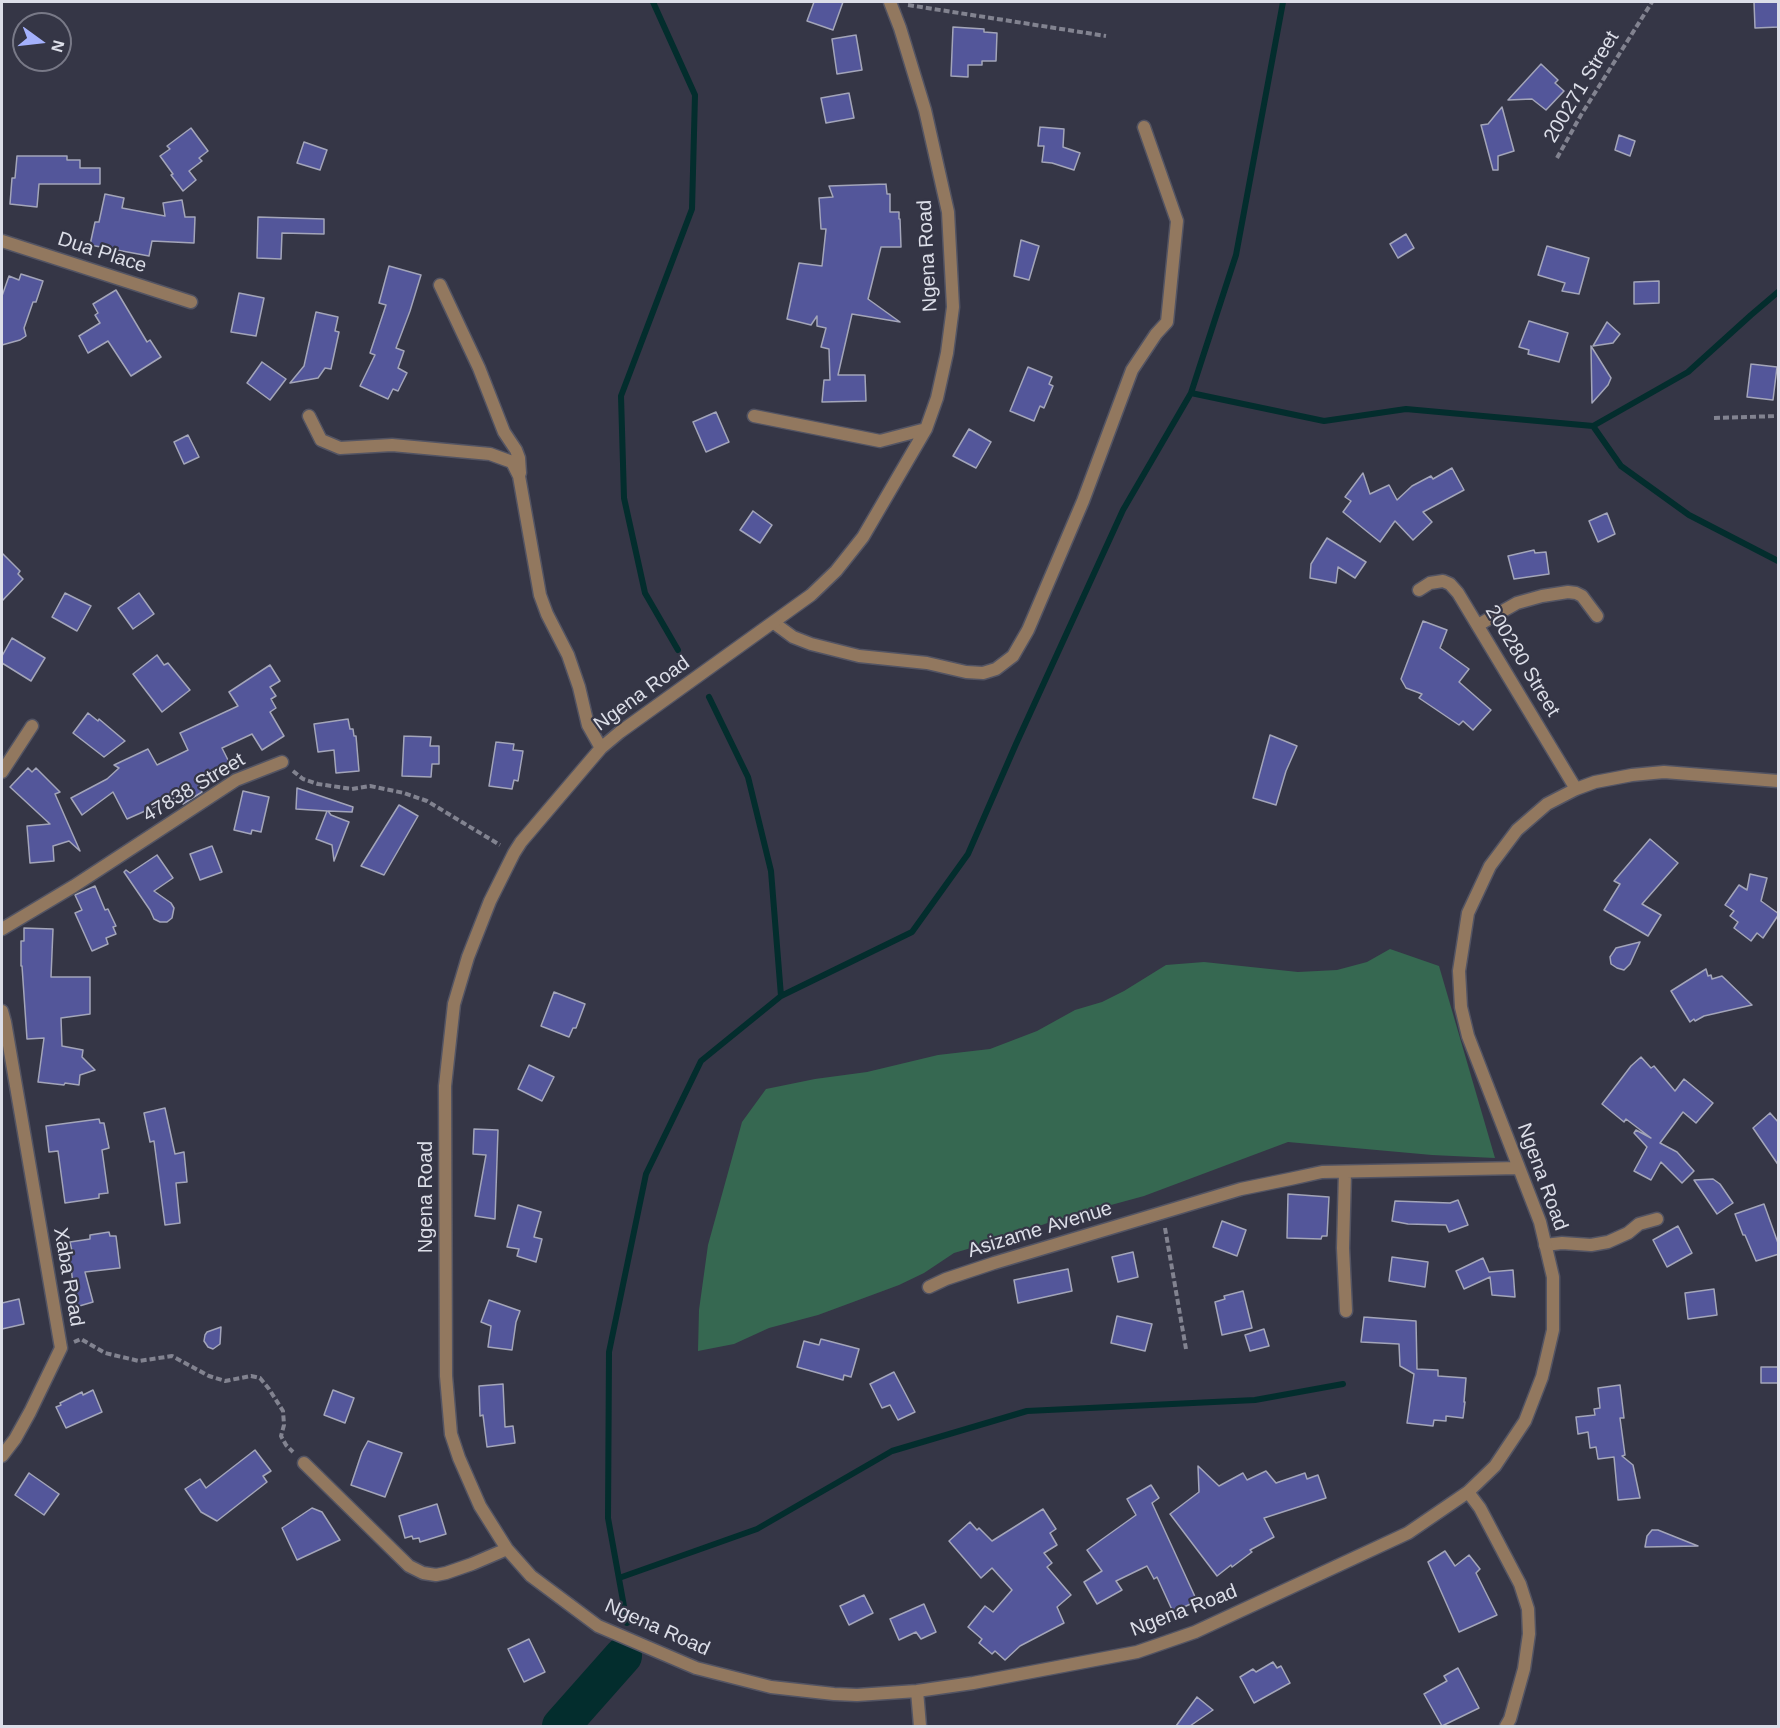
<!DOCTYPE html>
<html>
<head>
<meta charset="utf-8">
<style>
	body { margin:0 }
	#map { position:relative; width:1780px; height:1728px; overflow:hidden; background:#353646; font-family:Arial,sans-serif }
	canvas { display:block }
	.frame { position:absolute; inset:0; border:3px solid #dcdee8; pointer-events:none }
	.north { position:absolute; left:12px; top:12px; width:60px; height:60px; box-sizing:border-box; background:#353646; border:2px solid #787987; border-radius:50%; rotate:105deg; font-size:16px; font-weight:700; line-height:24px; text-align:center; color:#dcdee8 }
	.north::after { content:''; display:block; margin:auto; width:21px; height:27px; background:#a4b1fc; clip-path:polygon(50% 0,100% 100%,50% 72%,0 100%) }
</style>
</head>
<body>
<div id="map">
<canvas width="1780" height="1728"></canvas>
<div class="frame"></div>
<div class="north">N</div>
</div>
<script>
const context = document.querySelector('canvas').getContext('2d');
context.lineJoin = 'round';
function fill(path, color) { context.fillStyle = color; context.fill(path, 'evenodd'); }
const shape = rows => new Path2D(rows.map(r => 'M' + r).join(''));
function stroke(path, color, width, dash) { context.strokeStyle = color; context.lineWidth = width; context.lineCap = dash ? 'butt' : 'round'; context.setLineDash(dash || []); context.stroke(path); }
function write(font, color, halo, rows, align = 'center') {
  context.font = font + ' Arial,sans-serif'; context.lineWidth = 4.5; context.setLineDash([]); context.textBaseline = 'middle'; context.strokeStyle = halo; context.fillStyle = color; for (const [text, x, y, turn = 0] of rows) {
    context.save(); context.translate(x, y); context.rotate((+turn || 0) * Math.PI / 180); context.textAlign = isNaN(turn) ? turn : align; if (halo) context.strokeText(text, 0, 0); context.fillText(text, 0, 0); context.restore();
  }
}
fill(shape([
	[1390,949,1439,966,1495,1158,1432,1155,1288,1142,1144,1196,1056,1220,1005,1238,954,1253,924,1273,899,1285,818,1315,769,1328,734,1344,698,1351,699,1310,708,1245,742,1122,766,1089,815,1079,867,1072,938,1055,990,1049,1037,1031,1075,1010,1102,1002,1124,991,1166,965,1204,962,1298,972,1337,970,1367,962]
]), '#366851');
stroke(shape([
	[653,2,695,95,692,209,621,396,624,498,645,593,678,650],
	[1191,393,1324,421,1406,409,1593,426,1688,372,1751,315,1778,292],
	[1593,426,1621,466,1689,515,1778,561],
	[709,697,748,777,771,871,781,996],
	[619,1578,757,1529,892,1451,1027,1411,1255,1400,1343,1384],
	[627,1623,608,1518,609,1352,646,1174,701,1061,781,996,912,932,968,854,1016,744,1123,510,1191,393,1236,255,1283,2]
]), '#032d2d', 6);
stroke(shape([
	[561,1726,623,1656]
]), '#032d2d', 38);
const building = shape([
	[814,2,843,2,833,30,807,21,814,2],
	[1754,2,1779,2,1779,27,1755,28,1754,2],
	[953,27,984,29,984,32,997,33,996,61,982,61,982,65,968,65,968,77,951,76,953,27],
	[856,35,862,70,837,74,832,39,856,35],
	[1541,64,1558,80,1555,83,1564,91,1546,110,1532,99,1508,100,1541,64],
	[849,93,854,118,826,123,821,98,849,93],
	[1502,107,1514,151,1498,156,1498,170,1493,170,1481,125,1488,124,1502,107],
	[1040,127,1064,129,1063,147,1080,153,1074,170,1052,163,1042,162,1044,146,1038,146,1040,127],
	[191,128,208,151,199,158,202,161,189,171,196,180,183,191,171,175,173,174,160,156,170,149,167,146,191,128],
	[1619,135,1635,141,1630,156,1615,150,1619,135],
	[304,142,327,150,320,170,297,163,304,142],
	[17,156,67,156,67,160,80,160,80,168,100,168,100,184,39,184,37,207,10,204,12,178,15,178,17,156],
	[886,184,887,194,890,194,890,212,899,212,899,219,900,219,901,247,881,247,868,299,900,322,852,314,838,375,865,375,866,401,822,402,824,380,830,380,829,349,821,347,826,328,817,326,817,316,811,325,787,319,799,263,822,266,826,229,821,229,819,198,833,197,829,186,886,184],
	[105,194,124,198,122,208,165,216,163,203,182,200,185,217,195,217,194,243,152,241,149,256,90,245,95,222,99,222,105,194],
	[258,217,324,219,324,234,282,233,281,259,257,258,258,217],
	[1406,234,1414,248,1398,258,1390,244,1406,234],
	[1021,240,1039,246,1029,280,1014,276,1021,240],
	[1547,246,1589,258,1579,294,1562,291,1565,283,1538,275,1547,246],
	[389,266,421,275,410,311,396,348,404,351,398,368,407,373,398,391,393,389,388,399,360,386,375,355,370,353,386,305,379,303,389,266],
	[21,274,43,281,36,302,33,302,24,328,26,336,20,340,2,345,2,296,9,276,19,280,21,274],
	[1659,281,1659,303,1634,304,1634,282,1659,281],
	[116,290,147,342,150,340,161,357,131,376,108,341,88,353,79,336,100,323,95,315,98,313,93,304,116,290],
	[239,293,264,298,256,336,231,332,239,293],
	[316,312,338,317,335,331,339,332,331,369,325,368,318,378,290,383,304,366,316,312],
	[1529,321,1568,333,1559,362,1528,354,1529,350,1519,347,1529,321],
	[1607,322,1620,334,1613,343,1593,346,1607,322],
	[1591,346,1611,378,1608,385,1592,403,1591,346],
	[262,362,286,379,270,400,247,383,262,362],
	[1751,364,1777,367,1773,400,1747,397,1751,364],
	[1028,367,1052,377,1049,384,1053,386,1044,408,1040,406,1034,421,1010,411,1028,367],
	[716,412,729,442,706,452,693,422,716,412],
	[969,429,991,442,976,468,953,456,969,429],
	[188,435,199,457,184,464,174,442,188,435],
	[1452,468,1464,490,1423,512,1432,522,1413,540,1395,521,1380,542,1343,512,1351,501,1345,497,1363,473,1370,494,1389,485,1397,500,1412,486,1431,476,1433,479,1452,468],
	[753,511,772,525,760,543,740,530,753,511],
	[1607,513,1615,534,1598,542,1589,521,1607,513],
	[1327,538,1366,562,1355,578,1338,567,1336,583,1310,578,1311,564,1327,538],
	[1534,550,1535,553,1546,552,1549,574,1514,579,1508,556,1534,550],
	[2,553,20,571,18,574,23,579,2,601,2,553],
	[65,593,91,606,77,631,52,617,65,593],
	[139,593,154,614,133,629,118,608,139,593],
	[1423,621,1447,630,1440,648,1469,669,1459,682,1491,710,1473,730,1463,721,1459,725,1419,698,1422,694,1406,688,1401,679,1423,621],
	[12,638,45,658,31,681,2,663,2,656,12,638],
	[157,655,164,665,168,663,190,690,162,712,133,674,157,655],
	[270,665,280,681,270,687,276,696,271,699,276,708,270,712,284,736,262,750,252,734,222,748,230,764,196,780,202,792,183,804,179,796,127,819,113,792,82,815,71,798,107,779,119,768,114,765,148,749,157,765,188,750,180,733,238,706,229,692,270,665],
	[88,713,98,721,99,719,125,741,104,757,73,733,88,713],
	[348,719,350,729,353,729,354,736,356,736,359,771,336,773,334,750,318,752,314,724,348,719],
	[1270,735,1297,746,1286,771,1276,805,1253,798,1270,735],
	[404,736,431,737,430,746,439,746,439,764,432,764,431,777,402,776,404,736],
	[496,742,514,744,513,750,523,751,518,781,514,780,512,789,489,786,496,742],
	[28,768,32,772,36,768,60,792,55,794,80,851,69,841,53,846,54,861,30,863,27,826,50,824,10,787,28,768],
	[297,788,353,807,352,812,328,811,331,815,349,822,334,861,332,845,316,839,327,811,296,809,297,788],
	[243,791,269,797,261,832,252,830,251,834,234,830,243,791],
	[399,805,418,816,384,875,361,866,399,805],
	[1650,839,1678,863,1642,904,1661,915,1648,936,1604,910,1620,884,1614,881,1650,839],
	[212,846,222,872,200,880,190,854,212,846],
	[157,855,173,878,154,891,171,903,174,908,172,918,167,922,160,922,154,919,150,910,124,872,126,870,130,873,157,855],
	[1750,874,1767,878,1761,901,1779,914,1763,938,1757,933,1751,941,1734,928,1738,922,1730,916,1734,911,1725,905,1739,885,1747,890,1750,874],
	[95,886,105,910,108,909,116,926,113,927,116,934,106,938,108,944,92,951,75,913,82,910,75,895,95,886],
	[24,928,53,929,51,977,90,977,90,1014,61,1018,62,1046,83,1050,82,1057,95,1070,80,1075,79,1085,65,1083,64,1085,38,1082,44,1038,27,1039,22,966,21,966,21,941,24,941,24,928],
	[1640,942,1630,964,1624,970,1617,968,1611,964,1610,957,1616,948,1640,942],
	[1706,969,1708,976,1711,975,1712,979,1722,976,1752,1005,1704,1016,1695,1021,1694,1019,1690,1022,1671,991,1706,969],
	[554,992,585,1004,576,1028,573,1028,569,1037,541,1026,554,992],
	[1641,1057,1651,1068,1654,1066,1675,1091,1684,1079,1713,1103,1696,1123,1683,1112,1660,1143,1677,1152,1694,1171,1682,1183,1661,1162,1651,1180,1634,1171,1647,1147,1634,1133,1636,1130,1651,1138,1626,1119,1624,1122,1602,1104,1631,1066,1641,1057],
	[529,1065,554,1077,542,1101,518,1089,529,1065],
	[165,1108,175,1154,184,1152,187,1182,176,1183,180,1223,165,1225,154,1141,150,1142,144,1113,165,1108],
	[1770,1113,1779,1123,1779,1166,1753,1128,1770,1113],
	[99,1119,100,1123,104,1123,109,1148,102,1150,108,1193,99,1194,99,1198,65,1203,58,1151,49,1152,46,1126,99,1119],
	[474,1129,498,1130,495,1219,475,1216,486,1155,473,1154,474,1129],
	[1713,1179,1720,1184,1733,1203,1717,1214,1694,1180,1713,1179],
	[1288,1194,1329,1197,1327,1236,1322,1236,1321,1239,1287,1238,1288,1194],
	[1458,1200,1468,1225,1449,1232,1446,1225,1408,1224,1392,1221,1395,1201,1450,1203,1458,1200],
	[1764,1204,1779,1246,1779,1254,1756,1261,1745,1235,1743,1235,1735,1214,1764,1204],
	[518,1205,541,1212,534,1237,542,1239,536,1262,517,1256,519,1249,507,1247,518,1205],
	[1222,1221,1246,1230,1237,1256,1213,1247,1222,1221],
	[1678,1226,1692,1253,1667,1267,1653,1240,1678,1226],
	[109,1232,110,1236,116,1236,120,1268,85,1272,93,1302,76,1307,69,1252,72,1251,70,1242,90,1239,90,1235,109,1232],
	[1133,1252,1138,1277,1118,1282,1112,1257,1133,1252],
	[1392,1257,1428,1262,1425,1287,1389,1281,1392,1257],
	[1483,1258,1489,1272,1513,1270,1515,1297,1492,1295,1490,1277,1464,1289,1456,1271,1483,1258],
	[1068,1269,1072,1291,1018,1303,1014,1280,1068,1269],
	[1714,1289,1717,1315,1688,1319,1685,1293,1714,1289],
	[1243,1291,1252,1328,1222,1335,1215,1302,1225,1299,1224,1296,1243,1291],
	[19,1299,24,1324,2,1329,2,1303,19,1299],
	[489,1300,520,1311,516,1322,512,1350,488,1347,491,1326,481,1322,489,1300],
	[1117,1316,1152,1324,1145,1351,1111,1343,1117,1316],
	[1364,1317,1416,1321,1417,1369,1438,1370,1438,1376,1466,1378,1464,1402,1465,1402,1463,1418,1446,1416,1446,1421,1434,1420,1433,1426,1407,1423,1414,1374,1400,1366,1399,1344,1361,1342,1364,1317],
	[221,1327,220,1344,213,1349,208,1347,204,1341,205,1335,207,1332,221,1327],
	[1264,1329,1269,1346,1250,1351,1245,1335,1264,1329],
	[821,1339,859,1349,851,1377,844,1375,843,1380,797,1367,804,1341,819,1345,821,1339],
	[1761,1367,1779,1367,1779,1383,1761,1383,1761,1367],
	[894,1372,915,1412,898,1420,890,1405,882,1408,870,1384,894,1372],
	[503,1384,505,1427,513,1426,515,1443,487,1447,483,1415,480,1416,479,1386,503,1384],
	[1620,1385,1624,1418,1620,1418,1625,1455,1622,1456,1633,1465,1640,1498,1618,1500,1614,1457,1598,1459,1596,1447,1590,1448,1588,1432,1578,1434,1576,1417,1595,1415,1594,1409,1600,1408,1598,1388,1620,1385],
	[93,1390,102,1412,66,1428,56,1407,61,1405,60,1403,82,1392,83,1395,93,1390],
	[333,1390,354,1398,345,1423,324,1415,333,1390],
	[368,1441,402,1453,385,1497,351,1485,362,1452,368,1441],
	[255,1450,271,1471,263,1476,267,1482,217,1521,201,1512,185,1489,200,1479,206,1488,255,1450],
	[1198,1466,1219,1486,1243,1473,1247,1480,1266,1471,1276,1483,1305,1473,1307,1479,1318,1475,1326,1498,1264,1518,1274,1537,1250,1550,1252,1552,1232,1567,1231,1565,1217,1576,1170,1514,1199,1492,1198,1466],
	[29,1473,59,1494,44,1515,15,1495,29,1473],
	[1151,1485,1159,1498,1152,1503,1197,1601,1173,1612,1157,1577,1154,1579,1147,1566,1116,1581,1122,1590,1097,1604,1084,1582,1102,1571,1087,1550,1136,1515,1127,1499,1151,1485],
	[437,1504,446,1534,420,1542,419,1538,413,1539,412,1536,405,1538,399,1516,437,1504],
	[312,1508,322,1512,340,1540,297,1560,282,1528,312,1508],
	[1043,1509,1056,1529,1050,1533,1057,1545,1044,1553,1052,1563,1047,1567,1071,1595,1057,1607,1064,1623,1020,1646,1005,1660,995,1651,992,1654,979,1643,982,1639,968,1627,985,1606,993,1612,1012,1590,992,1568,981,1578,949,1541,970,1522,977,1530,979,1528,992,1541,1043,1509],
	[1652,1530,1658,1530,1698,1546,1645,1547,1647,1536,1652,1530],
	[1445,1551,1455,1566,1469,1555,1480,1569,1476,1573,1497,1615,1459,1632,1428,1562,1445,1551],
	[864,1595,873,1613,849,1625,840,1606,864,1595],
	[924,1604,936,1632,921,1639,916,1632,899,1640,890,1619,924,1604],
	[529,1639,545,1672,524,1682,508,1649,529,1639],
	[1273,1662,1277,1668,1281,1666,1290,1683,1254,1703,1240,1677,1253,1669,1256,1672,1273,1662],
	[1458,1668,1479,1708,1442,1726,1424,1694,1447,1681,1444,1676,1458,1668],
	[1197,1697,1213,1710,1190,1726,1176,1726,1197,1697]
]);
fill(building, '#53569a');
stroke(building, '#a3a5b9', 1.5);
const service = shape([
	[774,623,793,637,811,644,859,656,927,663,966,672,983,673,996,669,1013,656,1028,630,1083,501,1132,370,1156,334,1167,322,1177,221,1144,127],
	[1545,1245,1562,1243,1591,1245,1608,1242,1628,1233,1639,1224,1657,1219]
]);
const minor = shape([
	[890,2,900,28,925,110,948,212,953,307,947,353,937,398,926,429,863,537,836,571,811,595,620,732,601,748,521,842,514,853,490,901,468,957,454,1004,445,1086,446,1376,451,1434,459,1458,480,1506,507,1549,531,1576,598,1626,696,1668,771,1687,834,1694,857,1695,917,1691,973,1683,1137,1652,1195,1632,1408,1533,1468,1492,1495,1466,1525,1421,1542,1377,1553,1330,1553,1277,1540,1222,1468,1036,1461,1007,1459,971,1468,913,1490,866,1517,830,1547,804,1576,789,1595,782,1632,775,1664,772,1778,781],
	[2,241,191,302],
	[440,285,479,368,504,432,516,450,519,458,520,473],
	[309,416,321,440,340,448,392,445,490,454,512,462,519,476,540,595,547,614,568,655,579,687,588,725,601,748],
	[754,416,880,441,926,429],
	[1419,590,1430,583,1443,581,1450,584,1458,593,1576,789],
	[1478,625,1517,603,1542,596,1568,592,1576,593,1582,596,1597,616],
	[2,772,32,726],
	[2,929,74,886,236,780,282,762],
	[2,1011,5,1022,61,1348,30,1412,15,1439,2,1456],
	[1345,1172,1343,1248,1346,1311],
	[929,1287,946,1279,994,1263,1241,1189,1290,1179,1322,1172,1519,1168],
	[304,1463,409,1566,423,1573,436,1575,446,1573,472,1564,507,1549],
	[1468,1492,1480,1508,1520,1584,1528,1609,1529,1634,1524,1669,1510,1719,1506,1726],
	[917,1691,920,1726]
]);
stroke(service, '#535463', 15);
stroke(minor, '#535463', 15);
stroke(shape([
	[908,5,1106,36],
	[1557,158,1581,115,1652,2],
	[1714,418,1778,416],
	[293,771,303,779,318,784,352,789,370,786,404,793,427,801,500,845],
	[1165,1228,1186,1349],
	[74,1342,81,1339,105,1353,139,1361,172,1356,209,1376,225,1381,251,1376,260,1378,269,1389,283,1411,284,1425,281,1436,286,1445,293,1452]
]), '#828390', 4, [6, 3]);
stroke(service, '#92785f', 12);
stroke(minor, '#92785f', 12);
write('20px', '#dcdee8', '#353646', [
	["200271 Street",1582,87,-59],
	["Dua Place",102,253,18],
	["Ngena Road",928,256,-93],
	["200280 Street",1522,661,59],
	["Ngena Road",642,694,-36],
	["47838 Street",194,788,-31],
	["Ngena Road",1542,1177,70],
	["Ngena Road",426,1197,-90],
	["Asizame Avenue",1040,1230,-17],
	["Xaba Road",68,1277,80],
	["Ngena Road",1184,1611,-21],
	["Ngena Road",657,1628,24]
]);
</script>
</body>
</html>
